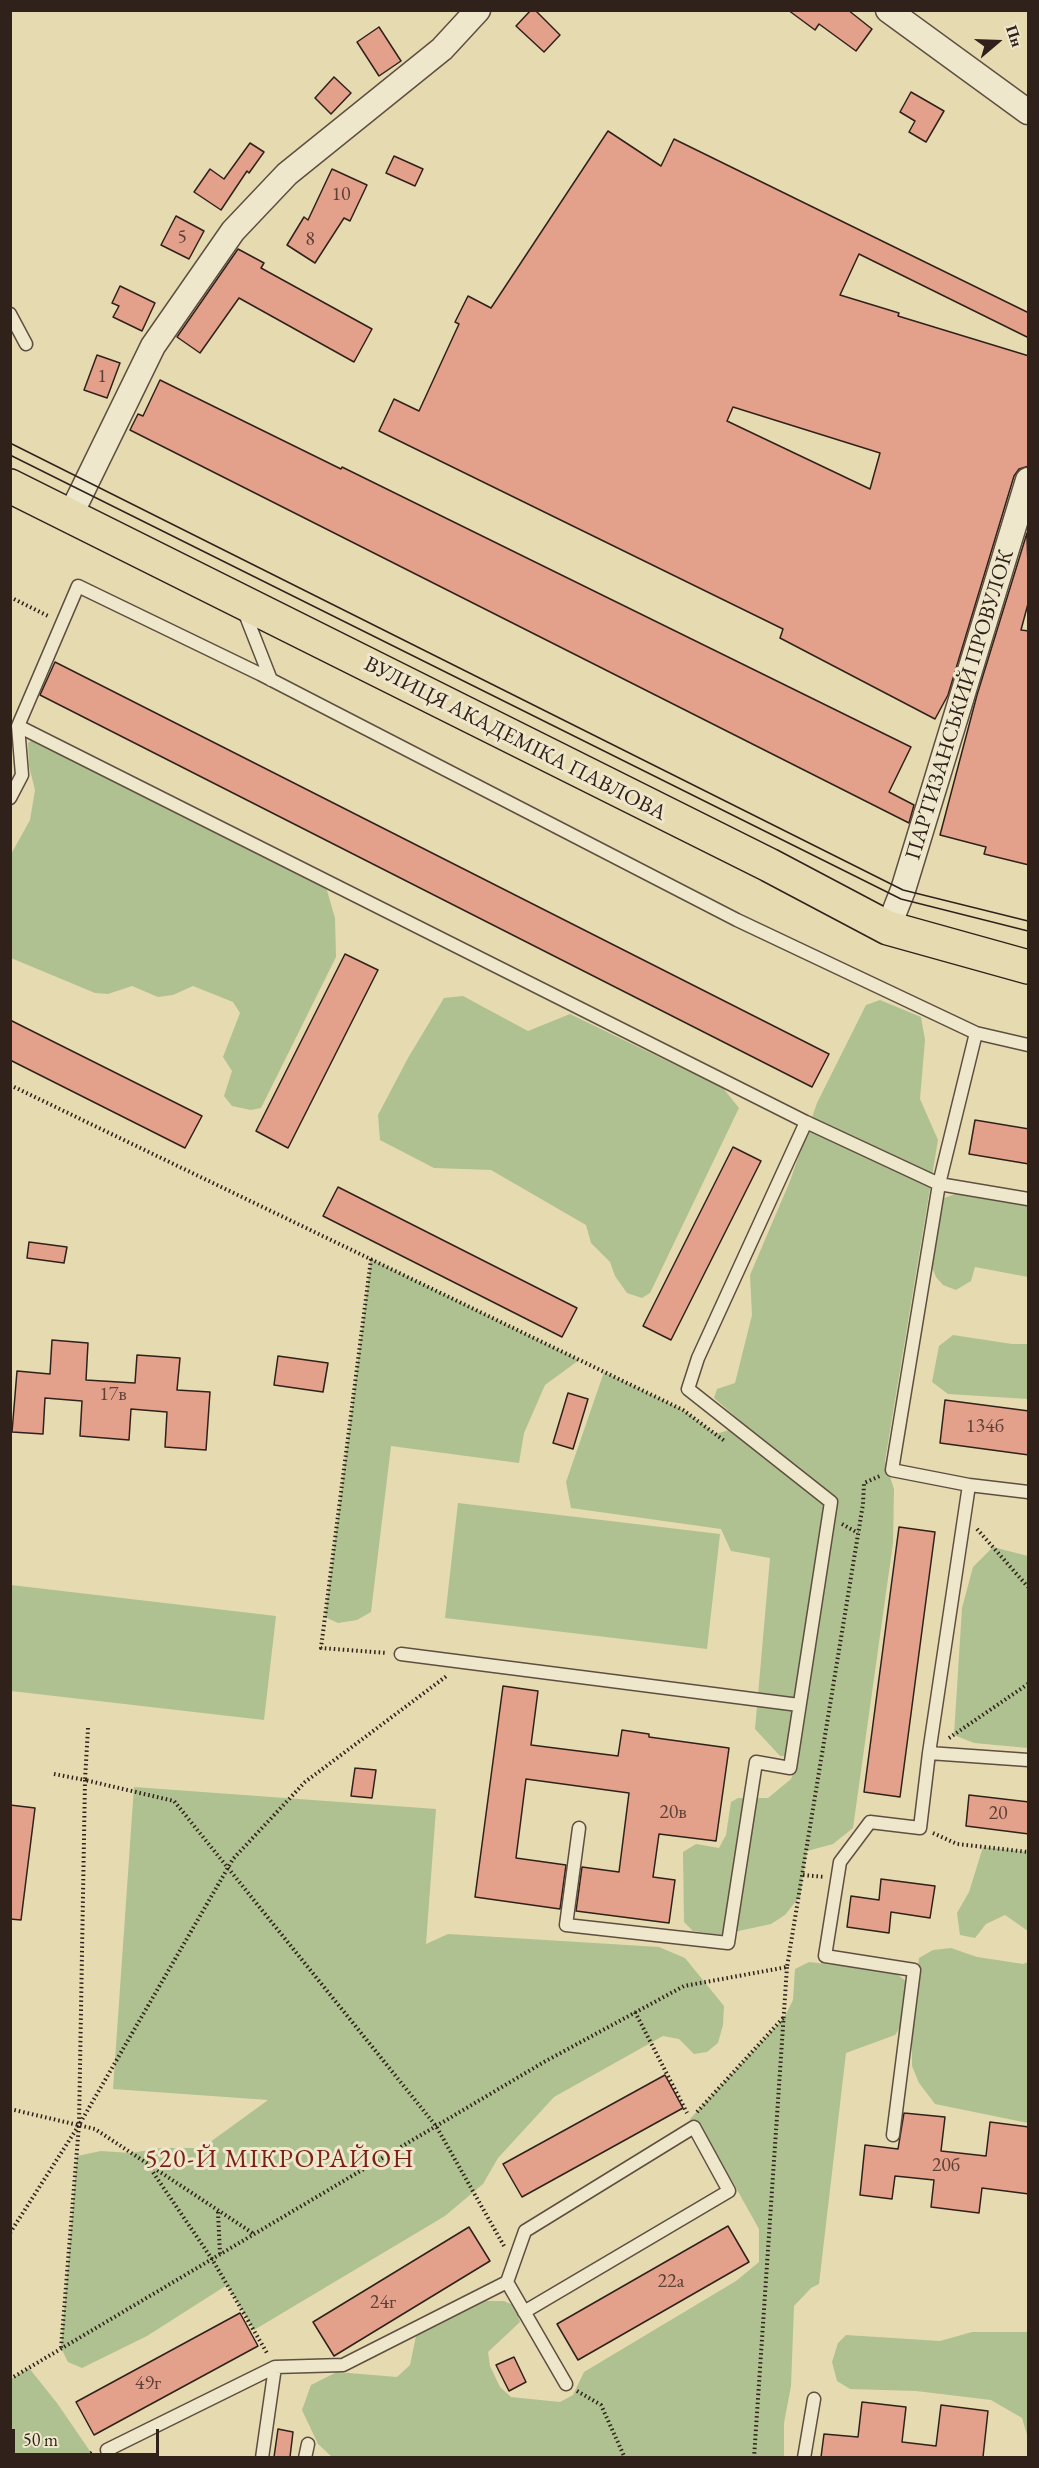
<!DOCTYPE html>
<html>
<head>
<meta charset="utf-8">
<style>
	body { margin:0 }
	#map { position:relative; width:1039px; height:2468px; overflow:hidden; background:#e6dab1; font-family:"EB Garamond",serif }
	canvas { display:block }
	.frame { position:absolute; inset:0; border:12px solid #30211b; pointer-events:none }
	.north { position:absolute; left:967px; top:12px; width:60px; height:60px; -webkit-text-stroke:4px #efe7cc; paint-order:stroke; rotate:71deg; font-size:16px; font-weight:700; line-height:24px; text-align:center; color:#30211b }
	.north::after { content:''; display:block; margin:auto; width:21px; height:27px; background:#30211b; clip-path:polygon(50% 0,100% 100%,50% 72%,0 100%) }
	.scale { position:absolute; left:12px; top:2429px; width:147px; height:27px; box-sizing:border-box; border:3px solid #30211b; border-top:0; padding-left:8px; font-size:18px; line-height:21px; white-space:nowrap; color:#30211b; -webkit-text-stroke:4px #efe7cc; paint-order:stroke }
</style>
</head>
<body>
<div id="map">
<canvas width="1039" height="2468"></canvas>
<div class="frame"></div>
<div class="north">Пн</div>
<div class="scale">50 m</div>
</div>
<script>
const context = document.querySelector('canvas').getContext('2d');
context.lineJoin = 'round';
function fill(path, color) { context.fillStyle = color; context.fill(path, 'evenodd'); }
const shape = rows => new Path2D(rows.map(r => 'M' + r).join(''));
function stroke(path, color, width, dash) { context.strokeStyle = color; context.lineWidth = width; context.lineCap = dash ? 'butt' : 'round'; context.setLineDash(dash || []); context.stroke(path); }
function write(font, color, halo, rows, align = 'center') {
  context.font = font + ' "EB Garamond",serif'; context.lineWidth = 6; context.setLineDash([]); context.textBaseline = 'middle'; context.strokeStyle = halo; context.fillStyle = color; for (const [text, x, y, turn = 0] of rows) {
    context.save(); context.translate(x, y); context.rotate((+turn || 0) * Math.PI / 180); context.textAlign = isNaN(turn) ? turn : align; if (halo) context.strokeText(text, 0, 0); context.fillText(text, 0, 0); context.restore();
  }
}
fill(shape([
	[33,739,326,887,335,918,336,957,261,1108,251,1110,232,1106,224,1096,232,1071,223,1057,240,1013,233,1002,193,986,173,995,158,997,132,986,108,994,95,993,11,958,10,856,30,820,35,790,29,766,28,743],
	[463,996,528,1031,570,1014,723,1088,739,1108,650,1293,642,1298,627,1293,615,1276,610,1262,591,1243,586,1225,491,1170,434,1168,380,1140,378,1115,408,1058,444,998],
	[880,1000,921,1017,925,1040,920,1099,938,1140,885,1461,894,1489,893,1543,853,1828,833,1844,807,1851,800,1896,785,1915,771,1924,720,1935,693,1931,684,1922,683,1852,696,1844,719,1848,726,1835,731,1802,738,1798,768,1798,791,1779,799,1757,780,1756,755,1729,770,1558,731,1551,721,1529,571,1508,566,1482,604,1372,683,1410,716,1434,745,1425,714,1398,717,1389,735,1383,752,1315,750,1275,790,1181,817,1103,866,1005],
	[955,1194,1028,1206,1028,1277,975,1267,971,1281,956,1290,943,1285,936,1277,930,1263,942,1199],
	[371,1259,579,1360,545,1385,524,1433,519,1463,391,1446,371,1612,357,1620,338,1623,325,1617],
	[953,1335,1012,1344,1028,1344,1028,1399,948,1394,932,1382,939,1346],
	[458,1503,720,1534,707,1649,445,1618],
	[993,1547,1028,1556,1028,1748,974,1743,954,1735,962,1608,973,1567],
	[11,1585,276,1616,264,1720,11,1691],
	[134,1787,436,1809,426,1944,448,1934,659,1947,685,1958,724,2006,723,2025,718,2043,707,2052,694,2054,679,2039,663,2036,554,2097,498,2158,483,2184,445,2216,254,2330,227,2285,147,2336,82,2368,68,2362,61,2348,77,2156,101,2151,131,2153,161,2148,202,2148,268,2100,113,2089],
	[983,1847,1028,1852,1028,1931,1005,1915,986,1924,975,1938,960,1935,957,1913,969,1892],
	[951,1948,977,1957,1023,1964,1028,1962,1028,2123,935,2104,919,2083,912,2066,912,2032,919,1958,933,1950],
	[809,1962,894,1972,906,1981,901,2026,895,2035,846,2053,819,2284,811,2288,794,2306,791,2386,784,2423,784,2457,332,2457,318,2444,302,2410,311,2385,337,2372,397,2377,410,2365,416,2336,486,2301,504,2301,515,2306,520,2322,488,2352,490,2366,500,2387,511,2397,560,2402,573,2395,584,2372,736,2281,759,2262,759,2229,731,2179,720,2170,690,2119,784,2018,793,2000,795,1969],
	[972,2332,1028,2332,1028,2438,1022,2418,991,2400,916,2391,850,2389,837,2381,832,2362,838,2343,846,2335,940,2341],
	[29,2368,57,2403,94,2457,11,2457,11,2379]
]), '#afc190');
const building = shape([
	[531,10,535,10,560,35,544,52,516,26,531,10],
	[788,10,848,10,872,29,856,51,819,24,815,30,788,10],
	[379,27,401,61,379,76,357,42,379,27],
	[334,77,351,93,331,114,315,98,334,77],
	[911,92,944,111,926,142,909,132,915,121,900,112,911,92],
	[608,131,661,166,674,139,1029,313,1029,338,859,254,840,295,899,313,898,316,1029,356,1029,466,1019,469,1014,476,948,695,935,719,780,638,783,629,379,431,394,399,419,411,459,324,455,322,468,296,491,308,608,131],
	[733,407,880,453,870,489,727,421,733,407],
	[250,143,264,152,249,173,247,171,221,210,194,192,210,169,224,179,250,143],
	[394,156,423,169,415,186,386,173,394,156],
	[332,169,367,185,350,221,344,218,315,263,287,245,304,217,308,220,332,169],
	[176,216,204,231,189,259,161,245,176,216],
	[238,249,264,263,261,268,372,329,354,362,239,298,200,353,177,337,238,249],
	[120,286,155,303,142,331,113,317,119,306,112,303,120,286],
	[97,355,120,363,107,398,84,390,97,355],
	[160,380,341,469,342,467,911,747,889,792,914,805,909,823,130,430,138,414,143,416,160,380],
	[1027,533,1029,600,1021,630,1029,631,1029,865,984,854,986,847,940,835,977,695,1027,533],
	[55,662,829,1054,812,1087,40,695,55,662],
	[345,954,378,970,288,1148,256,1131,345,954],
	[10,1020,202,1116,185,1148,10,1060,10,1020],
	[975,1120,1029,1129,1029,1164,969,1154,975,1120],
	[733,1147,761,1161,671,1340,643,1326,733,1147],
	[338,1187,577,1308,562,1337,323,1216,338,1187],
	[29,1242,67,1247,64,1263,27,1258,29,1242],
	[52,1340,88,1343,86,1380,135,1383,137,1355,180,1358,177,1390,210,1392,206,1450,165,1447,167,1412,131,1409,129,1440,80,1436,82,1401,45,1398,43,1434,12,1432,17,1371,50,1374,52,1340],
	[278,1356,328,1363,323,1392,274,1385,278,1356],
	[568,1393,588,1399,573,1449,553,1443,568,1393],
	[945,1400,1029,1411,1029,1455,940,1443,945,1400],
	[899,1527,935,1532,900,1797,864,1792,899,1527],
	[503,1686,538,1691,531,1745,618,1756,622,1730,649,1734,649,1737,729,1748,716,1841,659,1834,653,1877,675,1880,669,1923,576,1911,582,1867,619,1872,629,1793,526,1779,516,1858,566,1865,560,1909,475,1897,503,1686],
	[355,1768,376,1770,372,1798,351,1796,355,1768],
	[969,1795,1029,1802,1029,1834,966,1826,969,1795],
	[10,1805,35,1808,21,1920,10,1919,10,1805],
	[881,1879,935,1886,930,1918,891,1912,889,1933,847,1927,851,1896,879,1900,881,1879],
	[665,2075,683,2108,522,2197,503,2164,665,2075],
	[904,2113,945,2117,941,2151,986,2156,990,2122,1029,2127,1029,2194,982,2188,979,2213,931,2207,934,2180,895,2176,892,2199,860,2195,865,2145,898,2149,904,2113],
	[728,2226,749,2262,578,2360,557,2324,728,2226],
	[469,2227,490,2261,334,2356,313,2322,469,2227],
	[240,2313,258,2346,94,2435,76,2402,240,2313],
	[514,2357,526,2382,509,2391,496,2365,514,2357],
	[862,2402,906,2407,902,2442,936,2446,941,2405,988,2411,983,2457,821,2457,824,2434,858,2437,862,2402],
	[278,2429,293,2432,290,2457,274,2457,278,2429]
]);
fill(building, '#e3a08b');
stroke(building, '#30211b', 1.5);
const lane = shape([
	[10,314,26,344],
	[244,611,271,680],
	[18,726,806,1122,939,1184,1028,1199],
	[10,798,22,775,18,726,78,586,260,674,737,920,976,1033,1028,1045],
	[976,1033,939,1184,892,1470,969,1485,1028,1492],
	[401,1654,799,1705],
	[929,1753,1028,1760],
	[579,1828,566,1925,728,1943,756,1762,790,1768,831,1502,688,1389,698,1358,806,1122],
	[893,2135,914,1970,825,1956,840,1862,870,1822,920,1828,929,1753,969,1485],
	[507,2282,566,2384],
	[107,2450,275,2367,343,2365,507,2282,525,2231,694,2127,729,2191,524,2312],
	[262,2458,275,2367],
	[305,2458,308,2444],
	[804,2458,814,2399]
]);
const street = shape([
	[888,10,1028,112],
	[70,516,153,346,233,231,287,174,442,49,478,10],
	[888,928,903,890,1028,480]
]);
const primary = shape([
	[10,486,769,865,888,928,1028,967]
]);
stroke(lane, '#5e4f40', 15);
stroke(street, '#5e4f40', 27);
stroke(primary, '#30211b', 36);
stroke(shape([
	[10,597,50,617],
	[10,1085,683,1410,726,1442],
	[371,1259,321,1648,387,1653],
	[842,1524,858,1533],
	[977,1529,1028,1587],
	[88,1728,85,1780,174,1801,436,2126,504,2246],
	[949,1738,1028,1684],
	[54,1774,85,1780,79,2125,61,2348],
	[933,1833,957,1844,1028,1852],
	[803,1875,825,1877],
	[635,2012,687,2113],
	[10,2109,95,2129,254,2234],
	[697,2112,783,2018],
	[148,2165,212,2259,267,2353],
	[218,2212,220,2254],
	[10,2233,79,2125,233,1859,305,1782,448,1675],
	[10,2379,544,2062,684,1986,787,1967,863,1504,864,1483,880,1476],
	[577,2391,601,2405,625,2458],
	[83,2458,93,2452],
	[754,2458,787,1967]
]), '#30211b', 4, [1.5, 3]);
stroke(lane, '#efe7cc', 12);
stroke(street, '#efe7cc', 24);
stroke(primary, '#e6dab1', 33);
stroke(shape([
	[10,443,903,890,1028,921],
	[10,455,901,899,1028,931]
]), '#30211b', 1.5);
write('20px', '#5d4137', null, [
	["10",341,195],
	["5",182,238],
	["8",310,240],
	["1",102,377],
	["17в",113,1395],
	["134б",985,1427],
	["20в",673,1813],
	["20",998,1814],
	["20б",946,2166],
	["22а",671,2282],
	["24г",383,2303],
	["49г",148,2384]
]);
write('22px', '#30211b', '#efe7cc', [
	["ПАРТИЗАНСЬКИЙ ПРОВУЛОК",960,705,-73],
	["ВУЛИЦЯ АКАДЕМІКА ПАВЛОВА",515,739,27]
]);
context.letterSpacing = '1.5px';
write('26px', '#7a1f14', '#efe7cc', [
	["520-Й МІКРОРАЙОН",280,2160]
]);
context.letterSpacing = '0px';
</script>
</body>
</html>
